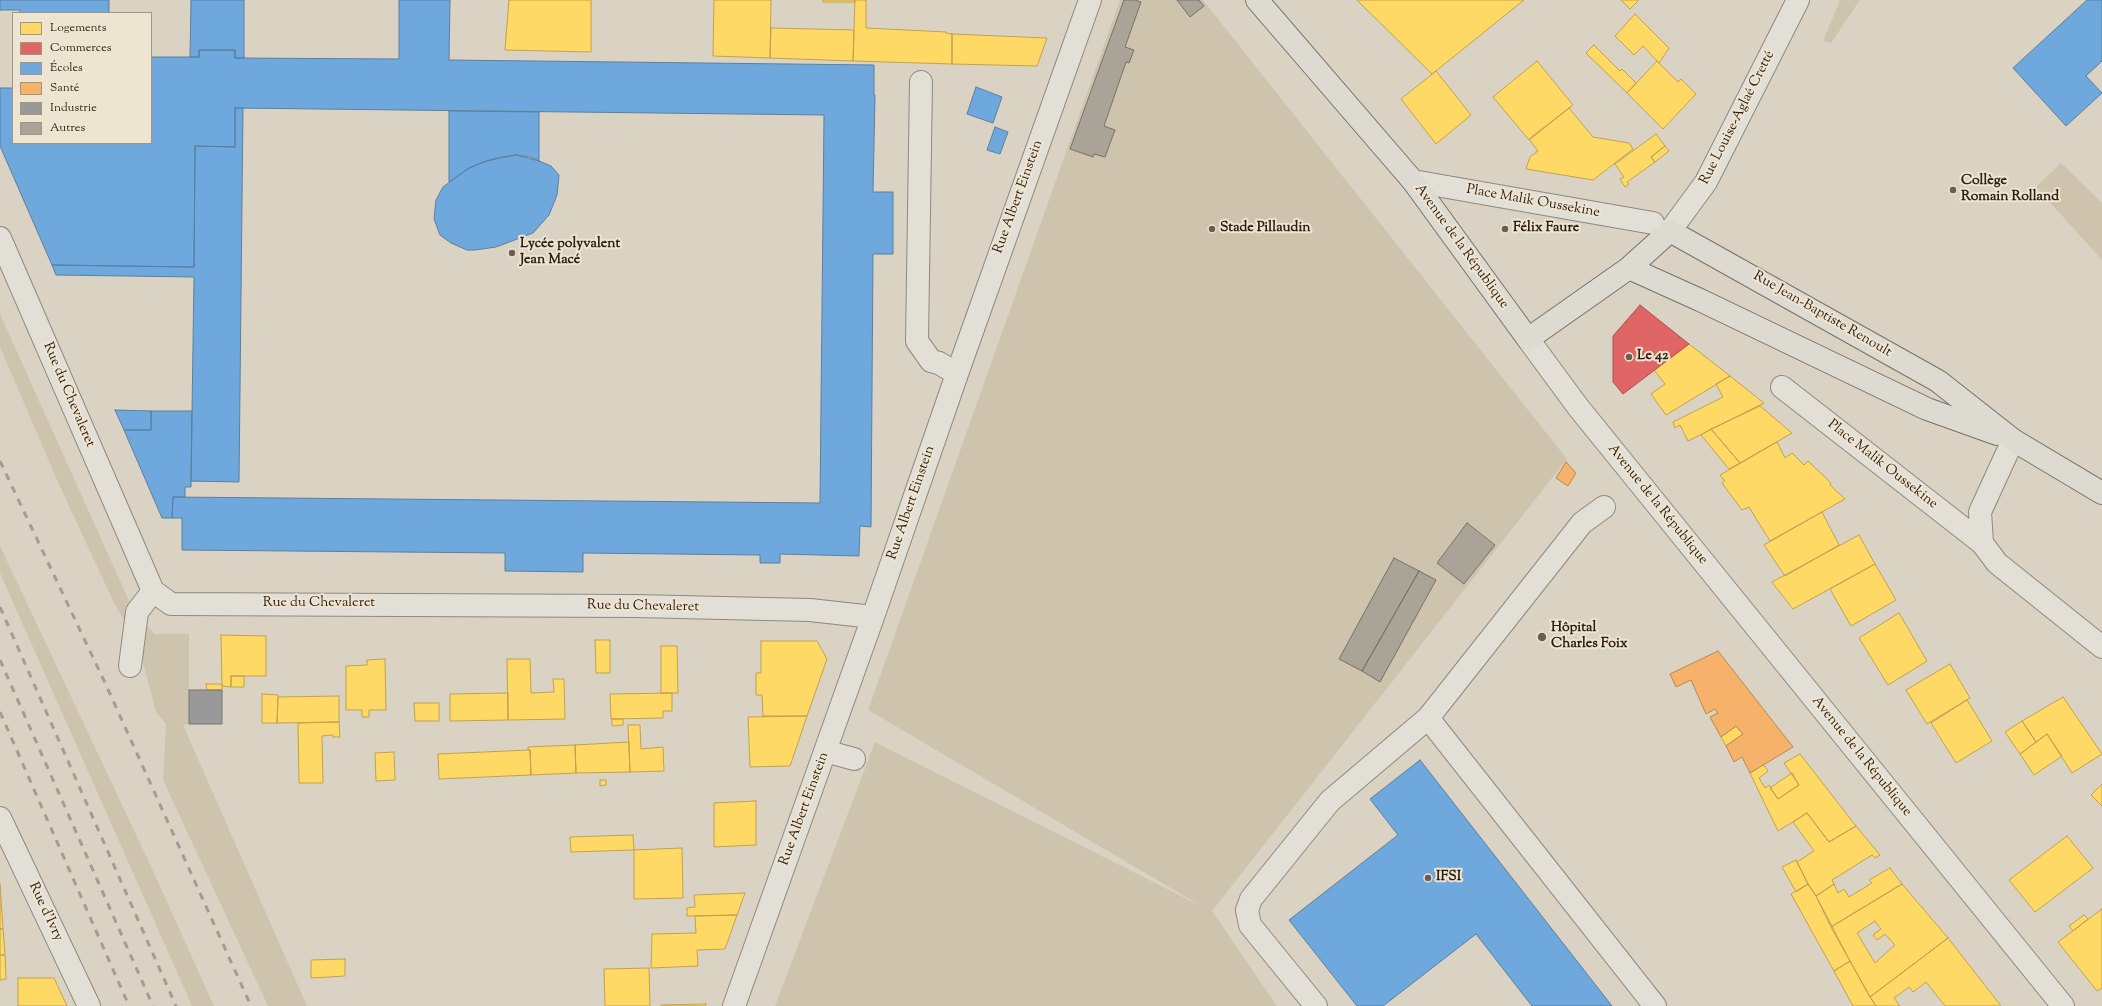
<!DOCTYPE html>
<html>
<head>
<meta charset="utf-8">
<style>
	body { margin:0 }
	#map { position:relative; width:2102px; height:1006px; overflow:hidden; background:#dad3c3; font-family:"Sorts Mill Goudy",serif }
	canvas { display:block }
	.legend { position:absolute; left:12px; top:12px; width:140px; height:132px; box-sizing:border-box; background:#ede5d2; border:1px solid #a19585; margin:0; padding:5px 7px; list-style:none; font-size:12px; color:#2f1e12 }
	.legend li { display:flex; align-items:center; gap:8px; height:20px }
	.legend b { width:20px; border:1px solid #a19585 }
</style>
</head>
<body>
<div id="map">
<canvas width="2102" height="1006"></canvas>
<ul class="legend">
<li><b style="height:11px;background:#ffd966"></b>Logements</li>
<li><b style="height:11px;background:#e06666"></b>Commerces</li>
<li><b style="height:11px;background:#6fa8dc"></b>Écoles</li>
<li><b style="height:11px;background:#f6b26b"></b>Santé</li>
<li><b style="height:11px;background:#999"></b>Industrie</li>
<li><b style="height:11px;background:#a9a398"></b>Autres</li>
</ul>
</div>
<script>
const context = document.querySelector('canvas').getContext('2d');
context.lineJoin = 'round';
function fill(path, color) { context.fillStyle = color; context.fill(path, 'evenodd'); }
const shape = rows => new Path2D(rows.map(r => 'M' + r).join(''));
function stroke(path, color, width, dash) { context.strokeStyle = color; context.lineWidth = width; context.lineCap = dash ? 'butt' : 'round'; context.setLineDash(dash || []); context.stroke(path); }
function write(font, color, halo, rows, align = 'center') {
  context.font = font + ' "Sorts Mill Goudy",serif'; context.lineWidth = 4; context.setLineDash([]); context.textBaseline = 'middle'; context.strokeStyle = halo; context.fillStyle = color; for (const [text, x, y, turn = 0] of rows) {
    context.save(); context.translate(x, y); context.rotate((+turn || 0) * Math.PI / 180); context.textAlign = isNaN(turn) ? turn : align; if (halo) context.strokeText(text, 0, 0); context.fillText(text, 0, 0); context.restore();
  }
}
fill(shape([
	[1120,0,1203,0,1567,459,1212,911,1277,1006,775,1006,875,742,1203,907,868,710],
	[1840,0,1860,0,1831,43,1823,41],
	[2061,163,2102,203,2102,260,2036,187],
	[0,314,130,603,154,634,189,634,189,724,183,725,307,1006,268,1006,163,780,166,724,156,712,138,643,114,603,57,480,0,347],
	[0,546,149,862,214,1006,192,1006,0,573]
]), '#cec4ae');
const homes = shape([
	[509,0,591,0,591,52,505,50,509,0],
	[714,0,771,0,770,58,713,56,714,0],
	[823,0,855,0,855,2,823,2,823,0],
	[855,0,866,0,866,28,946,32,946,33,952,34,952,64,853,61,855,0],
	[1357,0,1524,0,1432,74,1357,0],
	[1621,0,1639,0,1630,9,1621,0],
	[1635,14,1669,48,1659,63,1643,46,1634,55,1615,36,1635,14],
	[771,28,854,30,853,61,770,58,771,28],
	[952,34,1047,38,1037,66,952,64,952,34],
	[1594,45,1620,71,1622,69,1636,83,1627,93,1586,53,1594,45],
	[1537,61,1573,105,1529,140,1493,97,1537,61],
	[1657,61,1678,82,1681,79,1696,94,1663,129,1627,93,1657,61],
	[1436,71,1471,115,1436,144,1401,99,1436,71],
	[1569,108,1593,137,1629,143,1633,149,1593,180,1526,169,1530,157,1538,151,1529,139,1569,108],
	[1656,134,1665,146,1651,157,1655,162,1627,182,1629,184,1625,187,1620,179,1624,177,1615,164,1656,134],
	[1665,146,1669,151,1655,162,1651,157,1665,146],
	[1689,344,1730,376,1666,415,1651,394,1665,384,1654,370,1689,344],
	[1730,376,1764,403,1688,441,1680,425,1675,428,1673,422,1723,397,1716,384,1730,376],
	[1760,406,1792,433,1740,463,1711,429,1760,406],
	[1711,429,1740,463,1729,469,1701,435,1711,429],
	[1777,442,1785,458,1792,453,1804,465,1808,461,1831,483,1830,485,1845,499,1770,541,1749,507,1742,510,1722,483,1725,481,1720,475,1777,442],
	[1822,512,1839,545,1785,576,1764,545,1822,512],
	[1859,535,1875,564,1793,609,1772,582,1859,535],
	[1875,564,1896,600,1851,626,1830,589,1875,564],
	[1899,613,1927,661,1888,685,1859,638,1899,613],
	[221,635,266,636,266,676,231,676,231,687,222,686,221,635],
	[595,640,610,640,610,673,596,673,595,640],
	[761,641,817,641,827,659,807,716,763,716,762,695,756,695,756,673,761,673,761,641],
	[661,646,677,646,678,693,661,693,661,646],
	[385,659,386,710,369,710,369,717,362,717,362,710,346,710,346,666,367,665,367,660,385,659],
	[507,659,530,659,531,693,554,692,553,679,564,679,565,719,508,720,507,659],
	[1950,664,1970,698,1927,724,1906,690,1950,664],
	[231,676,244,676,244,687,231,687,231,676],
	[206,684,222,684,222,690,207,690,206,684],
	[508,693,508,720,450,721,450,694,508,693],
	[672,693,672,711,663,711,663,718,611,719,610,694,672,693],
	[262,694,278,695,277,723,262,723,262,694],
	[339,696,339,722,277,723,278,697,339,696],
	[2063,697,2102,754,2072,773,2047,734,2036,742,2022,721,2063,697],
	[1967,700,1992,741,1956,763,1931,723,1967,700],
	[414,703,439,703,439,721,415,721,414,703],
	[807,716,790,766,750,767,748,717,807,716],
	[612,719,623,719,623,725,612,726,612,719],
	[2022,721,2036,742,2020,754,2005,732,2022,721],
	[339,722,340,737,333,737,333,735,322,736,323,783,299,783,298,723,339,722],
	[628,725,640,725,641,749,663,747,664,771,630,772,628,725],
	[1736,726,1743,734,1726,746,1721,737,1736,726],
	[2047,734,2062,756,2034,775,2020,754,2047,734],
	[629,742,630,772,576,773,575,745,629,742],
	[575,745,576,773,531,775,530,750,528,750,528,747,575,745],
	[530,750,531,775,439,779,438,754,530,750],
	[394,752,395,780,376,781,375,753,394,752],
	[1800,754,1856,826,1829,842,1807,813,1778,831,1750,773,1763,764,1768,771,1759,778,1765,788,1769,785,1778,799,1799,785,1784,763,1800,754],
	[1792,773,1799,785,1778,799,1770,788,1792,773],
	[600,780,606,780,606,785,600,786,600,780],
	[2102,784,2102,806,2091,795,2102,784],
	[756,801,756,845,714,847,714,803,756,801],
	[1807,813,1829,842,1856,826,1880,855,1875,858,1872,855,1832,880,1834,884,1816,896,1808,884,1797,862,1814,851,1793,822,1807,813],
	[633,835,634,850,571,852,570,837,633,835],
	[2067,836,2093,868,2035,912,2009,880,2067,836],
	[682,848,683,898,634,899,634,850,682,848],
	[1796,860,1808,884,1796,892,1782,867,1796,860],
	[1890,868,1902,884,1831,927,1816,896,1834,884,1838,893,1844,889,1849,897,1872,883,1869,880,1890,868],
	[0,884,3,929,0,929,0,884],
	[1808,884,1816,896,1850,961,1834,971,1791,894,1808,884],
	[1902,884,1948,938,1870,997,1831,927,1902,884],
	[1875,921,1881,929,1873,935,1877,940,1885,934,1895,945,1875,963,1857,933,1875,921],
	[745,893,737,915,687,916,687,908,695,907,694,895,745,893],
	[2102,909,2102,988,2097,991,2058,942,2102,909],
	[737,915,725,949,697,950,698,966,651,968,652,934,696,933,695,916,737,915],
	[2084,915,2088,919,2073,931,2069,926,2084,915],
	[0,929,3,929,5,955,0,955,0,929],
	[1948,938,2001,1006,1945,1006,1926,982,1913,992,1909,987,1894,998,1900,1006,1876,1006,1870,997,1948,938],
	[0,955,5,955,6,979,0,980,0,955],
	[345,959,345,976,311,978,311,960,345,959],
	[1850,961,1870,997,1876,1006,1853,1006,1834,971,1850,961],
	[649,968,650,1006,605,1006,604,969,649,968],
	[18,978,54,978,67,1006,18,1006,18,978],
	[706,1004,705,1006,661,1006,661,1005,706,1004]
]);
fill(homes, '#ffd966');
stroke(homes, '#c1a14d', 1);
const shops = shape([
	[1640,305,1689,344,1623,394,1613,382,1613,336,1640,305]
]);
fill(shops, '#e06666');
stroke(shops, '#ab504d', 1);
const schools = shape([
	[0,0,109,0,109,13,20,13,20,10,0,10,0,0],
	[191,0,244,0,244,58,235,58,235,50,199,50,199,57,190,57,191,0],
	[399,0,450,0,449,60,874,65,874,95,875,95,873,192,893,192,893,254,873,254,871,527,860,526,859,556,780,554,780,563,760,563,760,555,583,553,583,572,505,571,505,553,182,550,182,518,172,518,173,497,820,503,824,115,235,108,235,147,195,146,194,267,52,265,0,146,0,88,13,88,13,143,151,143,151,57,199,57,199,50,235,50,235,58,399,59,399,0],
	[2087,0,2102,0,2102,61,2086,76,2102,93,2066,126,2013,68,2087,0],
	[976,87,1002,97,993,123,967,114,976,87],
	[235,108,243,108,239,482,191,481,194,277,56,275,52,265,194,267,195,146,235,147,235,108],
	[449,111,539,112,539,161,516,155,501,157,486,161,469,168,449,182,449,111],
	[995,127,1008,132,1000,154,987,150,995,127],
	[516,155,530,157,551,166,559,175,557,195,549,215,533,233,496,247,475,250,467,250,451,243,440,235,434,219,436,200,443,187,469,168,486,161,516,155],
	[115,410,151,411,151,430,124,430,115,410],
	[151,411,192,411,191,487,185,487,185,497,173,497,172,518,162,518,124,430,151,430,151,411],
	[1420,760,1612,1006,1532,1006,1476,934,1383,1006,1357,1006,1289,920,1398,835,1370,799,1420,760]
]);
fill(schools, '#6fa8dc');
stroke(schools, '#5c7f9f', 1);
const health = shape([
	[1566,462,1576,473,1568,486,1556,478,1566,462],
	[1718,651,1793,747,1750,773,1742,757,1734,762,1726,746,1743,734,1736,726,1721,737,1710,717,1718,713,1715,709,1706,714,1691,680,1676,687,1670,674,1718,651]
]);
fill(health, '#f6b26b');
stroke(health, '#ba8650', 1);
const industry = shape([
	[189,690,222,690,222,724,189,724,189,690]
]);
fill(industry, '#999');
stroke(industry, '#797470', 1);
const building = shape([
	[1124,0,1135,0,1141,2,1125,47,1134,50,1129,63,1126,62,1104,126,1115,130,1105,157,1094,154,1093,157,1070,149,1124,0],
	[1177,0,1199,0,1204,6,1190,17,1177,0],
	[1467,523,1495,545,1464,584,1437,563,1467,523],
	[1394,558,1419,571,1362,671,1339,659,1394,558],
	[1419,571,1436,580,1380,682,1362,671,1419,571]
]);
fill(building, '#a9a398');
stroke(building, '#777167', 1);
const minor = shape([
	[921,82,917,341,931,361,939,363,957,374],
	[1413,181,1653,223],
	[1670,231,1706,182,1798,0],
	[0,238,153,591,171,604,635,606,810,610,873,617],
	[1528,339,1578,407,2063,1006],
	[1782,387,1982,543,1997,563,2102,647],
	[1982,543,1980,512,2013,440],
	[130,666,137,612,153,591],
	[1428,718,1655,1006],
	[825,751,854,759],
	[0,818,89,1006],
	[734,1006,873,617,957,374,1090,0],
	[1316,1006,1250,925,1247,910,1251,899,1330,801,1428,718,1582,523,1604,507]
]);
const major = shape([
	[1257,0,1413,181,1528,339,1629,268,1670,231,1938,381,2013,440,2102,493],
	[1629,268,1700,300,1927,409,1997,434]
]);
stroke(minor, '#8f897e', 24);
stroke(major, '#777167', 24);
stroke(minor, '#e2dfd7', 22);
stroke(major, '#dddad1', 22);
stroke(shape([
	[0,461,106,685,251,1006],
	[0,607,176,1006],
	[0,660,153,1006],
	[0,712,129,1006]
]), '#a29d96', 3, [7, 7]);
for (const [x, y, r, color] of [
	[1953,190,4,"#6b5d50"],
	[1212,229,4,"#6b5d50"],
	[1505,229,4,"#6b5d50"],
	[512,253,4,"#6b5d50"],
	[1629,357,4,"#6b5d50"],
	[1542,637,5,"#6b5d50"],
	[1428,878,4,"#6b5d50"]
]) { const dot = new Path2D(); dot.arc(x, y, r, 0, 2 * Math.PI); context.fillStyle = color; context.fill(dot); stroke(dot, '#ede5d2', 1.5); }
write('14px', '#2f1e12', '#ede5d2', [
	["Rue Louise-Aglaé Cretté",1738,118,-63],
	["Rue Albert Einstein",1019,197,-70],
	["Place Malik Oussekine",1533,202,10],
	["Avenue de la République",1461,247,54],
	["Rue Jean-Baptiste Renoult",1822,315,30],
	["Rue du Chevaleret",68,395,67],
	["Place Malik Oussekine",1882,465,38],
	["Rue Albert Einstein",912,503,-71],
	["Avenue de la République",1657,505,51],
	["Rue du Chevaleret",319,604],
	["Rue du Chevaleret",643,607,1],
	["Avenue de la République",1861,757,51],
	["Rue Albert Einstein",805,809,-70],
	["Rue d'Ivry",45,912,65]
]);
write('bold 14px', '#2f1e12', '#ede5d2', [
	["Collège",1961,182],
	["Romain Rolland",1961,198],
	["Stade Pillaudin",1220,229],
	["Félix Faure",1513,229],
	["Lycée polyvalent",520,245],
	["Jean Macé",520,261],
	["Le 42",1637,357],
	["Hôpital",1551,629],
	["Charles Foix",1551,645],
	["IFSI",1436,878]
], 'left');
</script>
</body>
</html>
